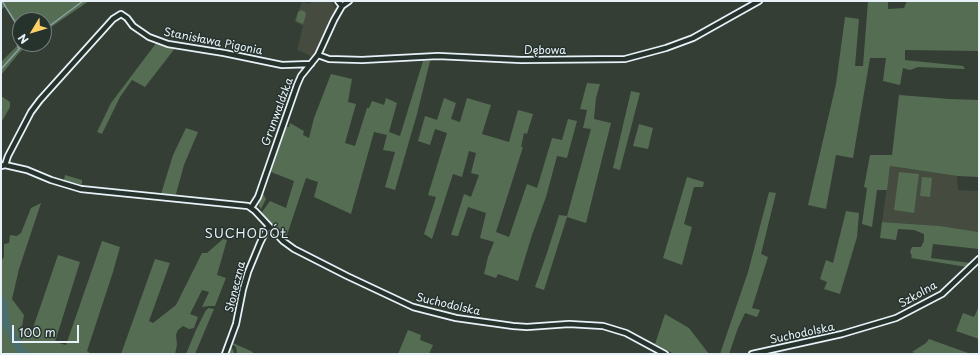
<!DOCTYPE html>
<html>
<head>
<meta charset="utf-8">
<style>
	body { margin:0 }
	#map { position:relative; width:980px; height:355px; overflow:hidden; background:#343e35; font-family:"Playpen Sans",sans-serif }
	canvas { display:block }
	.frame { position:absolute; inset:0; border:2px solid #e8f1f8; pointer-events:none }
	.north { position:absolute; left:12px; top:12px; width:40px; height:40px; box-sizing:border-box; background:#26332d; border:1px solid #747f7e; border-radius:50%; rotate:232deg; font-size:11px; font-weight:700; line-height:16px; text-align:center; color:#e8f1f8 }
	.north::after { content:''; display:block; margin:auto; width:14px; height:18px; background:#ffd166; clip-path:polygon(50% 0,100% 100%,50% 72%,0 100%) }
	.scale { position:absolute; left:12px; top:325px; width:67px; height:18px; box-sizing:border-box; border:2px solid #e8f1f8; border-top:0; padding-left:5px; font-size:12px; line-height:14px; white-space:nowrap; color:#e8f1f8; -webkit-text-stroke:3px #26332d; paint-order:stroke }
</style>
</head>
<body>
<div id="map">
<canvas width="980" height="355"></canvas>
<div class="frame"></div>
<div class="north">N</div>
<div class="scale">100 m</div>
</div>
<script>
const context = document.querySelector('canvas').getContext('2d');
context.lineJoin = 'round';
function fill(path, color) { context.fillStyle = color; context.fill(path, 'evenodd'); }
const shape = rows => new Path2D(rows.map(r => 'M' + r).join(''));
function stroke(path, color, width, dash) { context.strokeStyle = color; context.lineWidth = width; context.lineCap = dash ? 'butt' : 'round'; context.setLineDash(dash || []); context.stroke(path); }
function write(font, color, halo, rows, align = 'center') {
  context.font = font + ' "Playpen Sans",sans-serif'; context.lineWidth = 3; context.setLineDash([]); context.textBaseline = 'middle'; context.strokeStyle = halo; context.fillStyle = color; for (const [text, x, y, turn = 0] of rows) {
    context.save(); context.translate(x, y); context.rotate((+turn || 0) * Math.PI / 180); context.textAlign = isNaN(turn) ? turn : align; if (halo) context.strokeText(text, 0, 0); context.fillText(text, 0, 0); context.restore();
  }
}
fill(shape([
	[312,1,330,1,332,2,336,9,313,57,297,50,303,26,294,21,302,2,310,4],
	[890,166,957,176,958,190,979,191,979,232,940,226,882,222]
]), '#454b3f');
fill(shape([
	[1,1,89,1,44,32,44,20,20,20,20,44,29,44,19,53,1,75,1,62,17,46,17,25,6,6,1,10],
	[868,1,888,1,888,9,904,8,907,1,979,1,979,51,905,50,905,60,963,66,965,69,918,67,910,70,903,68,900,85,883,81,886,58,870,58,853,158,836,155,826,209,808,205,836,84,845,17,859,19,855,66,863,66],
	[302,10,305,12,306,15,303,24,296,21,298,12],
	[157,42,176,47,145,87,132,80,120,97,102,134,97,132,111,103],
	[423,61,430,61,417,114,395,190,385,187,395,152,383,150,387,135,374,132,351,214,314,197,318,182,306,178,286,238,266,219,262,212,270,201,286,208,294,181,271,172,286,127,289,127,290,123,304,131,303,135,309,138,314,118,331,74,352,79,348,102,356,104,345,143,355,146,367,108,369,108,372,101,384,105,386,98,397,103,389,132,400,136],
	[587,83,600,84,596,98,594,119,611,123,586,223,567,217,544,290,535,287,547,253,559,215,567,216,591,129,583,128,587,110,580,109],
	[631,91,640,93,620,170,613,168],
	[899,95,950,99,979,100,979,177,957,176,890,166,887,190,877,190,872,227,862,224,867,188,864,187,870,155,892,155],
	[1,96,10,102,10,107,1,123],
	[444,98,456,103,451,119,460,122,467,98,491,105,482,134,509,142,518,110,533,114,527,134,524,133,521,147,523,147,496,232,509,237,527,184,537,188,552,138,562,140,568,119,577,121,567,158,557,156,546,197,532,235,518,281,498,274,496,278,484,274,488,257,494,242,480,238,486,213,468,207,458,236,451,235,464,194,471,197,479,175,471,173,476,153,469,151,462,177,453,174,432,239,424,234,436,197,428,195,447,133,435,129,430,145,418,141,425,116,437,120],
	[639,124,653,128,648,149,633,146],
	[186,128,198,132,184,165,176,194,161,194,173,155],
	[899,172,919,174,914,213,894,210],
	[65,175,82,180,82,185,64,180],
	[687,177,704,182,703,187,694,187,684,224,692,227,682,265,663,258],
	[922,177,932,178,930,197,920,196],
	[262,192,266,199,261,209,259,206,259,201],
	[769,192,776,193,761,254,768,257,752,308,760,310,757,317,745,313,738,328,729,354,720,354,748,272],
	[41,203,19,269,12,299,24,315,22,327,26,332,33,328,58,255,80,262,55,342,66,345,102,241,120,247,113,272,87,351,91,354,4,354,2,352,1,261,4,257,4,244,9,243,10,235,17,236,21,233,31,208],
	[846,211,859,213,857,237,840,294,824,289,827,282,820,279,826,260,833,263],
	[882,222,940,226,979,232,979,249,933,244,931,258,971,263,967,267,911,258,912,256,910,252,912,247,921,247,924,241,924,234,914,230,898,229,896,240,880,238],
	[223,239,227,240,217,275,226,278,215,306,209,306,202,307,209,292,202,290,190,314,198,317,194,328,189,329,183,326,178,330,176,335,177,345,175,354,121,354,155,259,170,263,149,321,153,323,176,305,202,253,207,253],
	[238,279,241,280,234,313,227,311],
	[979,306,979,339,956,331,963,313,974,317],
	[209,308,214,309,195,354,186,354,196,330,206,310],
	[665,314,689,328,709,354,674,354,655,344],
	[408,330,421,335,420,340,433,345,429,354,398,354],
	[929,339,954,348,971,354,918,354,912,352,926,343],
	[233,343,253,352,252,354,227,354,231,347,233,350,234,353,237,353,236,347,232,344]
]), '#556d53');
stroke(shape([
	[2,1,17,25,17,44,19,49],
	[44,30,83,1],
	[1,69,20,48,24,44]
]), '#89a2a5', 1.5);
stroke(shape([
	[1,300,4,307,6,323,21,351,25,354]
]), '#496e6d', 8);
const minor = shape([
	[338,1,342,6],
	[318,55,329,59,362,60,438,56,521,60,625,59,666,48,693,38,759,1],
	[5,165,8,156,31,112,40,100,113,19,121,14,127,18,133,26,149,37,168,44,224,53,282,65,311,64],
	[1,166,5,165,27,170,51,180,81,189,248,206,255,211,283,241,294,249,347,276,413,307,456,318,513,326,527,327,569,324,603,326,626,333,665,354],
	[251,208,258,197,297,85,301,76,318,55,334,20,342,6,349,1],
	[225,354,236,324,243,289,248,272,260,243,268,227],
	[752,354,842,334,896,318,942,294,979,259]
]);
stroke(minor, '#e8f1f8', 8);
stroke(minor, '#26332d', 4.5);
write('11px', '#e8f1f8', '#26332d', [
	["Stanisława Pigonia",213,42,11],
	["Dębowa",545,51],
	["Grunwaldzka",278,112,-70],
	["Słoneczna",236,287,-76],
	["Szkolna",918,295,-29],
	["Suchodolska",448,305,13],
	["Suchodolska",802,334,-12]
]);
context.letterSpacing = '1px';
write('13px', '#e8f1f8', '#26332d', [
	["SUCHODÓŁ",247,234]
]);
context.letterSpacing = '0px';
</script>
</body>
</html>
